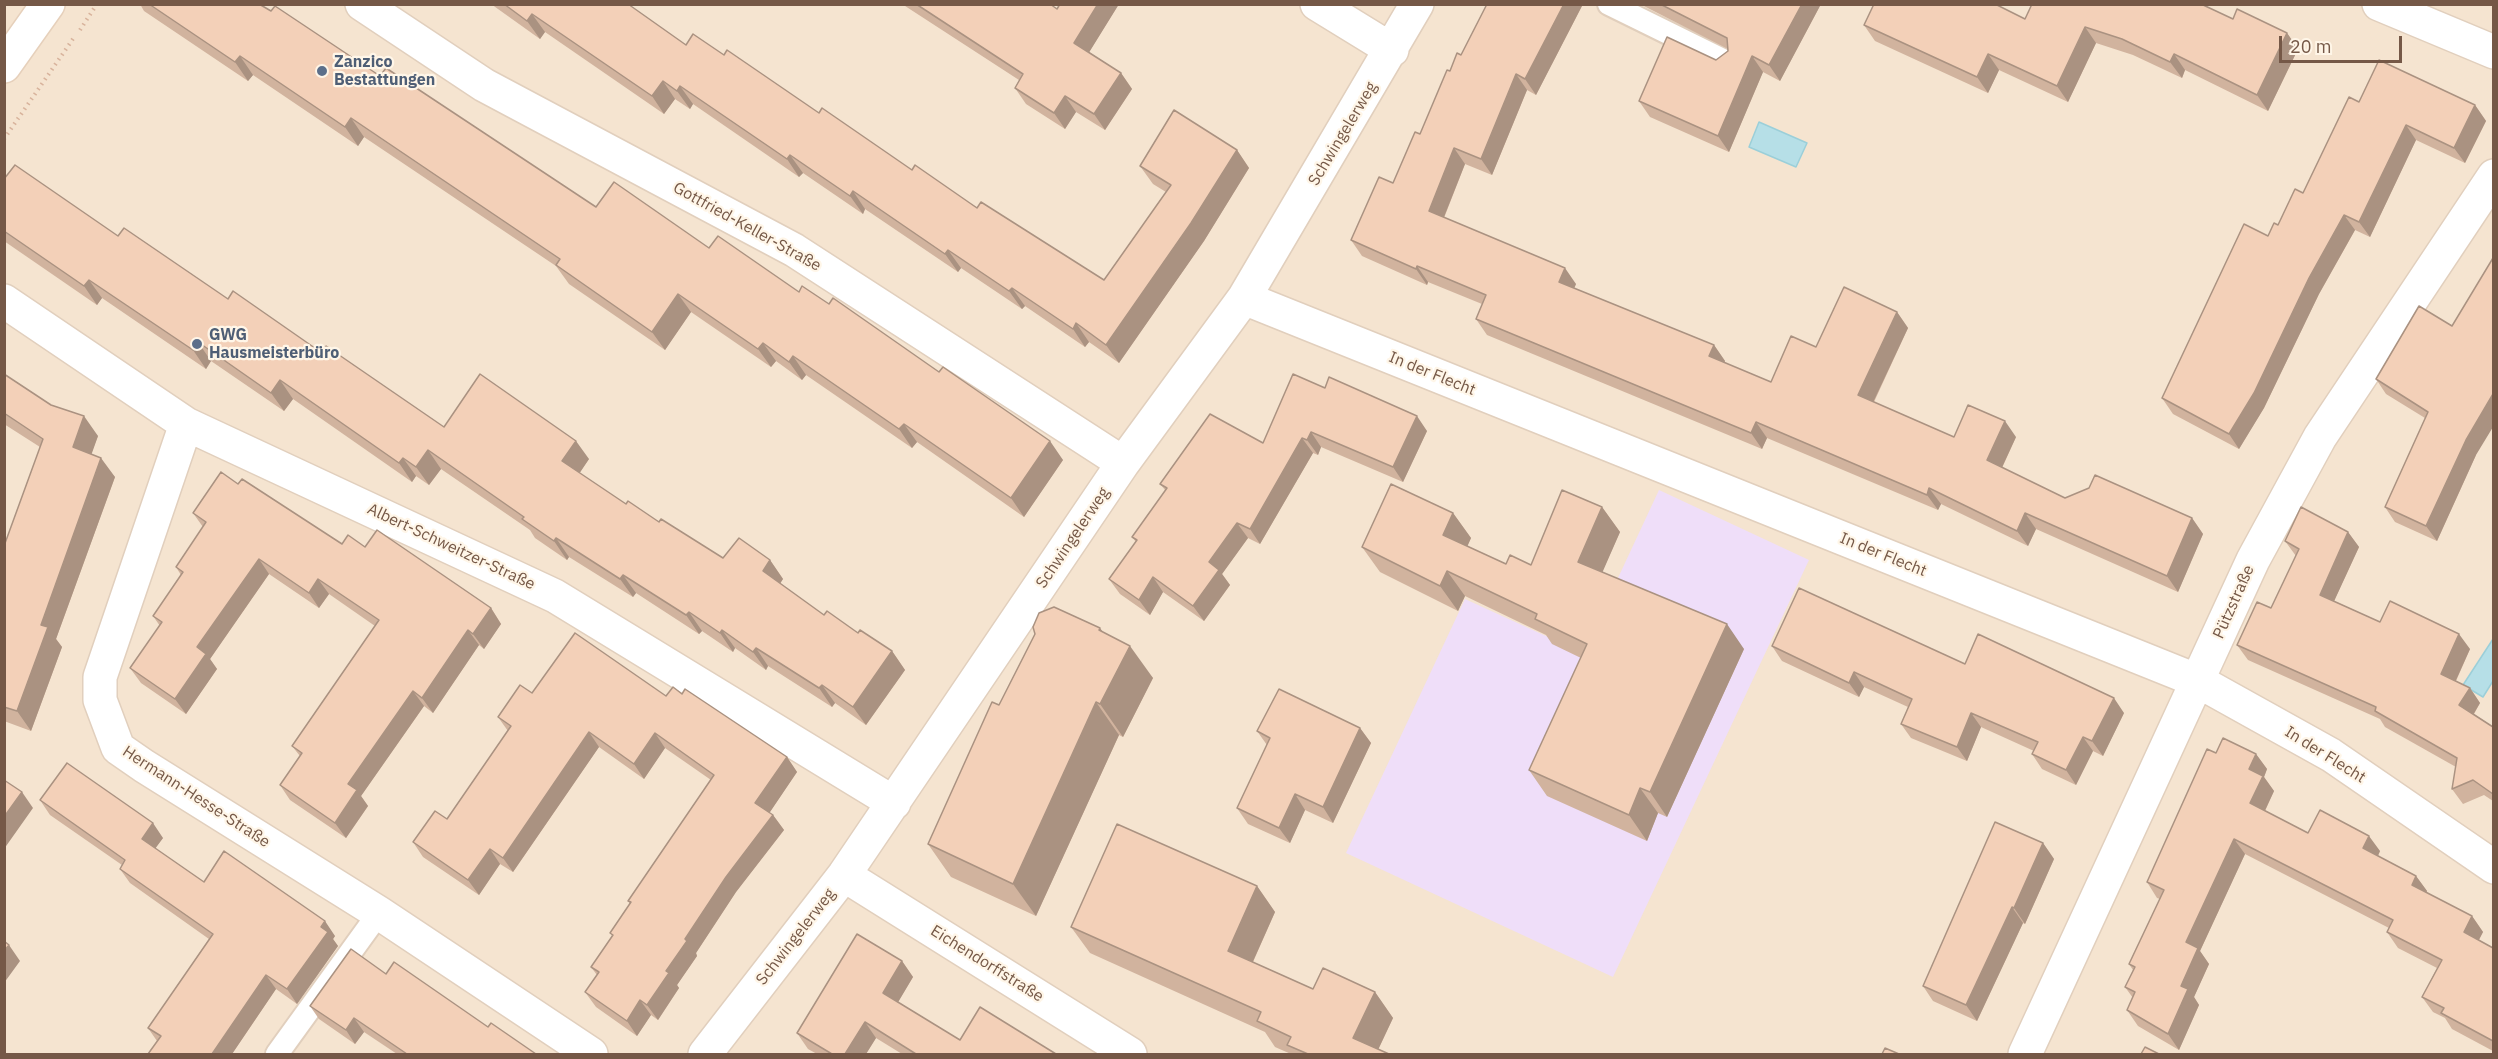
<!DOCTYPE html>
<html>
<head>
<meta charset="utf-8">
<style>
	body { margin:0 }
	#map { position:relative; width:2498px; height:1059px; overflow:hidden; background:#fdf2e1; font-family:"IBM Plex Sans",sans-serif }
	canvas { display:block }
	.frame { position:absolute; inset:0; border:6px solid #755847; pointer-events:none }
	.scale { position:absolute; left:2279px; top:36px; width:123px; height:27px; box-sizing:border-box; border:3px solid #755847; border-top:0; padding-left:8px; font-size:18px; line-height:21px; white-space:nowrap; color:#755847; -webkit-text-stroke:4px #fff6e8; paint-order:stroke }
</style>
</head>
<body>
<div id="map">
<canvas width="2498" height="1059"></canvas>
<div class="frame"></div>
<div class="scale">20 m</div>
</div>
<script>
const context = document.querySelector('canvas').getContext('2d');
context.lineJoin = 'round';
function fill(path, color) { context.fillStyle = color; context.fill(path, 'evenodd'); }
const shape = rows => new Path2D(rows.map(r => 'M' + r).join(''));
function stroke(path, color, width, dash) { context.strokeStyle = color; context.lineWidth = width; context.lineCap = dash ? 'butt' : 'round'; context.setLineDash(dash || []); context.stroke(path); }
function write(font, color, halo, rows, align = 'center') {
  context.font = font + ' "IBM Plex Sans",sans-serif'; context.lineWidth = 4.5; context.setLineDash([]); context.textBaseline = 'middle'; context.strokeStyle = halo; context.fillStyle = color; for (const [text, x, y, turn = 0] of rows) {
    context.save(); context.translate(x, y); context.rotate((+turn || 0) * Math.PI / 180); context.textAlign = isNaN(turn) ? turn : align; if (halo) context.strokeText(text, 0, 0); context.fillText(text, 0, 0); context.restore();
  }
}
fill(shape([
	[5,5,2493,5,2493,1054,5,1054]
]), '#f5e4d0');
fill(shape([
	[1659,490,1809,560,1613,977,1346,853,1465,599,1583,653]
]), '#efdef9');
const water = shape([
	[1759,122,1807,143,1796,167,1749,147,1759,122],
	[2493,639,2493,681,2483,697,2463,685,2493,639]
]);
fill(water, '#b6dfe7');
stroke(water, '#9bcfd9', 1.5);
const lane = shape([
	[1609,4,1727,62],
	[277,1054,379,913]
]);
const street = shape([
	[362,4,484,85,794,250,1123,463],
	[1317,4,1392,50],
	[2379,4,2494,52],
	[1244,298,2198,681,2331,755,2494,867],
	[4,301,186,424,555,596,894,803],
	[186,424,100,677,100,700,118,748,144,766,379,913,591,1054],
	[844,875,1130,1054],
	[705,1054,844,875,1123,463,1244,298,1417,4],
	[2025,1054,2253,560,2320,437,2494,176]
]);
const secondary = shape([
	[4,66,48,4]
]);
stroke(lane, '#e1cfbd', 26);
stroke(street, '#e1cfbd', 36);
stroke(secondary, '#e6d0bb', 36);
stroke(shape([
	[80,30,97,4],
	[4,139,75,36]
]), '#d8b39c', 4, [1.5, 4.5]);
stroke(lane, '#fff', 22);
stroke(street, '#fff', 33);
stroke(secondary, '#fff', 33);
fill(shape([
	[140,4,259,4,380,76,596,207,709,248,799,292,1063,460,1024,517,917,442,912,448,806,375,802,380,776,361,771,367,691,312,665,350,569,284,556,266,364,137,358,146,253,75,248,81,144,11],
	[491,4,628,4,686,45,724,55,912,170,1104,280,1166,192,1153,184,1140,166,1237,150,1249,168,1204,241,1119,363,1089,342,1085,347,1025,306,1022,309,961,268,958,272,865,209,863,214,803,173,799,177,693,104,690,109,675,99,664,114,545,32,540,39],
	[902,4,1050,4,1057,9,1060,4,1119,4,1089,52,1121,73,1132,89,1105,130,1076,112,1065,129,1026,104,1015,88,1019,80],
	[1487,4,1583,4,1536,95,1527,90,1492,175,1465,164,1444,218,1576,284,1574,288,1714,345,1725,361,1724,363,1771,382,1816,347,1897,312,1908,328,1874,402,1954,437,2016,437,2002,468,2065,498,2192,518,2203,534,2178,592,2036,529,2028,546,1941,504,1938,510,1767,438,1762,449,1487,335,1476,319,1482,304,1428,282,1427,285,1362,256,1351,240,1393,183,1420,134,1450,71,1461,55],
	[1640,4,1821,4,1780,81,1763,72,1729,152,1650,117,1639,101,1716,60,1728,51,1728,49],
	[2025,19,2233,19,2287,33,2298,49,2268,111,2185,70,2182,78,2133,55,2096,43,2068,102,1999,70,1988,93,1875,41,1864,25],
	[2359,102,2475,105,2486,121,2465,163,2416,140,2370,237,2355,230,2319,294,2264,408,2239,449,2173,414,2162,398,2268,236,2303,193],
	[4,179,118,236,322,353,444,427,589,459,579,473,626,504,723,558,770,560,783,579,780,583,824,615,892,651,905,670,866,725,835,703,832,707,768,666,766,670,735,648,733,652,702,631,699,634,636,593,633,597,569,557,567,560,535,538,530,530,441,469,429,485,416,476,412,482,293,399,284,411,211,361,206,369,102,298,97,305,4,241],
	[2419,306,2476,455,2437,541,2395,522,2385,507,2425,418,2386,394,2376,379],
	[4,374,98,436,91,454,115,477,56,639,62,647,31,731,4,721,4,546,40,447,4,424],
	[1325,388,1427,431,1403,482,1321,447,1318,455,1313,453,1260,544,1248,538,1222,574,1230,585,1204,621,1163,592,1150,615,1120,594,1109,579,1136,542,1132,537,1166,491,1160,484,1263,443],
	[238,484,342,544,365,547,491,608,501,624,484,649,479,645,433,713,424,706,361,796,368,806,346,838,290,800,280,785,300,756,292,746,375,626,329,594,319,608,269,574,210,659,217,669,186,714,141,683,130,668,160,626,153,616,181,575,176,567,203,527,193,513],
	[1602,507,1620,532,1602,572,1744,649,1667,817,1658,813,1647,841,1547,796,1529,770,1581,658,1552,644,1546,635,1465,596,1458,611,1380,572,1362,547,1453,513,1471,538,1467,546,1506,564,1531,565],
	[2348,532,2359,547,2334,601,2380,622,2470,649,2456,681,2470,688,2480,703,2474,714,2493,727,2493,801,2484,795,2463,804,2452,789,2456,767,2385,727,2380,719,2248,660,2237,645,2271,608,2296,556,2285,541],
	[1103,632,1153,678,1123,737,1119,735,1036,916,951,877,928,844,1035,634],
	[1772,646,1965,664,2124,713,2103,756,2093,751,2076,785,2042,769,2032,754,2034,751,1981,727,1967,761,1911,738,1901,724,1908,707,1864,687,1859,697,1782,661],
	[532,693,666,696,682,694,787,757,797,772,769,813,773,815,784,830,736,892,696,953,697,956,677,985,679,988,658,1020,651,1015,637,1036,596,1007,585,992,597,975,591,967,612,936,610,933,630,904,628,901,711,780,665,748,644,779,599,747,513,872,500,864,479,895,423,857,413,842,447,819,508,731,498,717],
	[1360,728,1371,743,1333,823,1305,810,1290,843,1248,824,1237,808,1267,745,1257,731],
	[2216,753,2256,754,2267,769,2264,777,2274,791,2265,811,2308,833,2380,851,2378,856,2416,876,2427,891,2426,893,2472,916,2483,932,2479,940,2493,948,2493,1051,2452,1029,2445,1018,2433,1012,2422,997,2437,968,2398,948,2387,932,2389,928,2245,854,2200,951,2209,964,2194,997,2199,1005,2179,1050,2138,1026,2127,1010,2133,998,2125,987,2133,970,2129,964,2160,899,2157,898,2147,882],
	[40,800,163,838,155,848,204,882,335,936,333,939,338,946,297,1004,276,989,232,1054,148,1054,157,1041,148,1028,209,939,130,883,120,869,122,865,50,815],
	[2043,843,2054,859,2025,924,2023,923,1977,1021,1933,1001,1923,986],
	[1257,886,1275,912,1253,962,1313,989,1375,992,1393,1018,1378,1050,1389,1054,1291,1054,1275,1047,1265,1032,1090,953,1071,927],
	[902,961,913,977,898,1002,960,1040,1056,1054,902,1054,876,1038,866,1054,817,1054,808,1049,797,1033],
	[386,974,488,1027,536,1054,397,1054,364,1032,355,1044,319,1019,310,1006]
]), '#d1b39e');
fill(shape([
	[1098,4,1119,4,1085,59,1074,43],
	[1564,4,1583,4,1536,95,1525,79],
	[1802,4,1821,4,1780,81,1769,65],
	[532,14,545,32,540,39,527,21],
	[2085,27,2096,43,2068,102,2057,86],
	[2287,33,2298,49,2268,111,2257,95],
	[1988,54,1999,70,1988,93,1977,77],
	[2174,54,2185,70,2182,78,2170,62],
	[240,56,253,75,248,81,235,62],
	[1752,56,1763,72,1729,152,1718,136],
	[1121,73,1132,89,1105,130,1094,114],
	[1516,74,1527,90,1492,175,1481,159],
	[663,81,675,99,664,114,652,96],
	[680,86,693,104,690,109,677,91],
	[1065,96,1076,112,1065,129,1054,113],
	[2475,105,2486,121,2465,163,2454,148],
	[351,118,364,137,358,146,345,127],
	[2406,125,2416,140,2370,237,2359,222],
	[1454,148,1465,164,1440,227,1429,211],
	[1237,150,1249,168,1204,241,1119,363,1106,345],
	[790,155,803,173,799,177,787,159],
	[853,191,865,209,863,214,850,196],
	[2344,215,2355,230,2319,294,2264,408,2239,449,2229,434,2309,278],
	[948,250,961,268,958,272,945,254],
	[1417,266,1428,282,1427,285,1416,269],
	[1565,268,1576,284,1570,298,1559,282],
	[89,280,102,298,97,305,84,286],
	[1012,288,1025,306,1022,309,1009,291],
	[678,294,691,312,665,350,652,332],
	[1897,312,1908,328,1869,411,1858,395],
	[1076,323,1089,342,1085,347,1073,329],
	[198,342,211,361,206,369,193,350],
	[763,343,776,361,771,367,758,349],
	[1714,345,1725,361,1720,372,1709,356],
	[793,356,806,375,802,380,789,362],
	[280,380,293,399,284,411,271,393],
	[2493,394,2493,427,2476,455,2437,541,2426,526,2466,440],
	[84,416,98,436,87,467,73,447],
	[1417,416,1427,431,1403,482,1393,467],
	[2005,421,2016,437,1998,476,1987,460],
	[1756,422,1767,438,1762,449,1751,433],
	[904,424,917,442,912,448,899,429],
	[1311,432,1321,447,1318,455,1307,440],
	[1302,438,1313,453,1260,544,1250,529],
	[576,441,589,459,575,480,562,461],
	[1050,441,1063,460,1024,517,1011,498],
	[428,450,441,469,429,485,416,467],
	[101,458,115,477,56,639,62,647,31,731,17,711,41,625],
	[403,458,416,476,412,482,399,463],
	[1929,488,1941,504,1938,510,1927,495],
	[1602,507,1620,532,1596,587,1578,562],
	[1453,513,1471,538,1461,561,1443,535],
	[2025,513,2036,529,2028,546,2017,531],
	[2192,518,2203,534,2178,592,2167,576],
	[1237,523,1248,538,1222,574,1230,585,1204,621,1193,606,1209,562],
	[2348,532,2359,547,2330,610,2320,595],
	[556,538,569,557,567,560,554,541],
	[259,559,269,574,210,659,217,669,186,714,175,699,197,647],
	[770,560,783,579,776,590,763,571],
	[1447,571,1465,596,1458,611,1440,586],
	[623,575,636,593,633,597,620,579],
	[1153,577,1163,592,1150,615,1139,600],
	[318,579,329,594,319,608,309,593],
	[491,608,501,624,484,649,473,634],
	[689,612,702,631,699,634,686,615],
	[1727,624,1744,649,1667,817,1650,792],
	[1100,628,1123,660,1130,646,1153,678,1123,737,1100,704,1099,630],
	[468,630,479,645,433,713,422,698],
	[722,630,735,648,733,652,720,633],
	[2459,634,2470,649,2452,689,2441,674],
	[756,648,768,666,766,670,753,652],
	[892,651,905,670,866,725,853,707],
	[1854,672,1864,687,1859,697,1849,683],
	[822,685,835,703,832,707,819,688],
	[2470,688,2480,703,2470,720,2459,705],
	[413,691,424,706,361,796,368,806,346,838,335,823,348,784],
	[2114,698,2124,713,2103,756,2092,741],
	[1096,702,1119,735,1036,916,1013,884],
	[1971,713,1981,727,1967,761,1957,747],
	[1360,728,1371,743,1333,823,1323,807],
	[589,732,599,747,513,872,503,858],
	[655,733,665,748,644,779,634,764],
	[2083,737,2093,751,2076,785,2066,770],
	[2256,754,2267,769,2264,777,2274,791,2261,819,2250,803,2249,769],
	[787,757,797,772,766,818,755,803],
	[1640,788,1658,813,1647,841,1629,815],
	[22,792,33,808,4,849,4,817],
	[1295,794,1305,810,1290,843,1279,828],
	[773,815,784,830,736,892,696,953,697,956,677,985,679,988,658,1020,647,1005,666,971,685,939,726,877],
	[153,823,163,838,152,853,142,839],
	[2369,836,2380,851,2374,864,2363,848],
	[2234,839,2245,854,2200,951,2209,964,2194,997,2199,1005,2179,1050,2168,1034,2181,986,2186,942],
	[2043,843,2054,859,2025,924,2014,908],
	[490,849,500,864,479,895,468,880],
	[2416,876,2427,891,2422,901,2412,885],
	[1257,886,1275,912,1246,977,1228,951],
	[2012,907,2023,923,1977,1021,1966,1005],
	[2472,916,2483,932,2475,947,2464,932],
	[325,921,335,936,333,939,338,946,297,1004,287,989],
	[9,945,20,961,4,983,4,951],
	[902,961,913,977,894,1009,883,993],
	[266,975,276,989,232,1054,212,1054],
	[1375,992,1393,1018,1376,1054,1353,1038],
	[640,1000,651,1015,637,1036,627,1021],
	[354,1018,364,1032,355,1044,346,1030],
	[865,1022,876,1038,866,1054,845,1054]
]), '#aa9281');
const building = shape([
	[149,4,259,4,271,11,275,6,380,76,386,68,596,207,614,182,709,248,718,236,799,292,802,286,829,304,833,298,939,372,943,367,1050,441,1011,498,904,424,899,429,793,356,789,362,763,343,758,349,678,294,652,332,556,265,560,259,351,118,345,127,240,56,235,62,149,4],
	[504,4,628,4,686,45,693,34,724,55,727,50,819,113,822,108,912,170,915,165,977,208,981,202,1104,280,1171,185,1140,166,1174,110,1237,150,1191,223,1106,345,1076,323,1073,329,1012,288,1009,291,948,250,945,254,853,191,850,196,790,155,787,159,680,86,677,91,663,81,652,96,532,14,527,21,504,4],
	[916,4,1050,4,1057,9,1060,4,1098,4,1074,43,1121,73,1094,114,1065,96,1054,113,1015,88,1023,74,916,4],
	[1487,4,1564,4,1525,79,1516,74,1481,159,1454,148,1429,211,1565,268,1559,282,1714,345,1709,356,1771,382,1791,336,1816,347,1844,287,1897,312,1858,395,1954,437,1968,405,2005,421,1987,460,2065,498,2089,488,2095,475,2192,518,2167,576,2025,513,2017,531,1929,488,1927,495,1756,422,1751,433,1476,319,1486,295,1417,266,1416,269,1351,240,1379,177,1393,183,1415,132,1420,134,1447,70,1450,71,1457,53,1461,55,1487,4],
	[1660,4,1802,4,1769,65,1752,56,1718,136,1639,101,1667,37,1716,60,1728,51,1727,38,1660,4],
	[1874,4,1995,4,2025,19,2032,4,2201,4,2233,19,2237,9,2287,33,2257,95,2174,54,2170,62,2122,39,2085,27,2057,86,1988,54,1977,77,1864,25,1874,4],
	[2379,60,2475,105,2454,148,2406,125,2359,222,2344,215,2309,278,2254,393,2229,434,2162,398,2244,224,2268,236,2274,223,2278,225,2295,189,2303,193,2349,97,2359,102,2379,60],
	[15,165,118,236,124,228,228,299,233,291,322,353,326,346,444,427,480,374,576,441,562,461,626,504,628,501,659,522,661,519,723,558,739,538,770,560,763,571,824,615,827,611,858,633,860,630,892,651,853,707,822,685,819,688,756,648,753,652,722,630,720,633,689,612,686,615,623,575,620,579,556,538,554,541,522,519,524,517,428,450,416,467,403,458,399,463,280,380,271,393,198,342,193,350,89,280,84,286,4,231,4,179,15,165],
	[2493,258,2493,394,2466,440,2426,526,2385,507,2428,412,2376,379,2419,306,2452,326,2493,258],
	[4,374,51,405,84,416,73,447,101,458,41,625,48,627,17,711,4,707,4,546,43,439,4,413,4,374],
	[1293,374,1325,388,1329,377,1417,416,1393,467,1311,432,1307,440,1302,438,1250,529,1237,523,1209,562,1219,570,1193,606,1153,577,1139,600,1109,579,1137,540,1132,537,1167,488,1160,484,1210,414,1263,443,1293,374],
	[221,472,238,484,242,479,342,544,348,535,365,547,377,530,491,608,473,634,468,630,422,698,413,691,348,784,357,790,335,823,280,785,302,753,292,746,379,620,318,579,309,593,259,559,197,647,206,654,175,699,130,668,162,622,153,616,183,572,176,567,206,522,193,513,221,472],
	[1391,484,1453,513,1443,535,1506,564,1510,555,1531,565,1562,490,1602,507,1578,562,1727,624,1650,792,1640,788,1629,815,1529,770,1587,644,1535,619,1537,614,1447,571,1440,586,1362,547,1391,484],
	[2301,507,2348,532,2320,595,2380,622,2390,601,2459,634,2441,674,2470,688,2459,705,2493,727,2493,794,2473,780,2452,789,2457,758,2375,711,2376,707,2237,645,2257,602,2271,608,2299,549,2285,541,2301,507],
	[1799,588,1965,664,1978,634,2114,698,2092,741,2083,737,2066,770,2032,754,2038,742,1971,713,1957,747,1901,724,1912,699,1854,672,1849,683,1772,646,1799,588],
	[1054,607,1100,628,1099,630,1130,646,1100,704,1096,702,1013,884,928,844,992,702,999,705,1035,634,1033,627,1039,613,1054,607],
	[575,633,666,696,673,687,682,694,685,689,787,757,755,803,773,815,726,877,685,939,687,941,666,971,669,973,647,1005,640,1000,627,1021,585,992,599,972,591,967,613,935,610,933,631,902,628,901,714,775,655,733,634,764,589,732,503,858,490,849,468,880,413,842,435,811,447,819,511,726,498,717,520,685,532,693,575,633],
	[1279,689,1360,728,1323,807,1295,794,1279,828,1237,808,1270,738,1257,731,1279,689],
	[2223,738,2256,754,2249,769,2263,776,2250,803,2308,833,2320,810,2369,836,2363,848,2416,876,2412,885,2472,916,2464,932,2493,948,2493,1041,2441,1013,2444,1008,2422,997,2442,960,2387,932,2393,920,2234,839,2186,942,2198,948,2181,986,2188,989,2168,1034,2127,1010,2135,992,2125,987,2135,967,2129,964,2164,890,2147,882,2207,749,2216,753,2223,738],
	[67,763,153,823,142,839,204,882,224,851,325,921,321,927,328,932,287,989,266,975,212,1054,148,1054,161,1036,148,1028,213,934,120,869,125,860,40,800,67,763],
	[4,780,22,792,4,817,4,780],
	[1995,822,2043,843,2014,908,2012,907,1966,1005,1923,986,1995,822],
	[1117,824,1257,886,1228,951,1313,989,1323,968,1375,992,1353,1038,1389,1054,1308,1054,1287,1045,1291,1037,1257,1021,1261,1012,1071,927,1117,824],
	[857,934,902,961,883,993,960,1040,980,1007,1056,1054,916,1054,865,1022,845,1054,832,1054,797,1033,857,934],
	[4,941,9,945,4,951,4,941],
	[351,949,386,974,394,962,488,1027,491,1023,536,1054,407,1054,354,1018,346,1030,310,1006,351,949],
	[2145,1047,2159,1054,2141,1054,2145,1047],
	[1885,1048,1899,1054,1882,1054,1885,1048]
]);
fill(building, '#f3d0b8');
stroke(building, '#aa9281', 1.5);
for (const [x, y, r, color] of [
	[322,71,6,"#5c6f8a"],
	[197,344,6,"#5c6f8a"]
]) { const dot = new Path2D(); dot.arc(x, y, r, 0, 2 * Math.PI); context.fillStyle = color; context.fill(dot); stroke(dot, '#fff6e8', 2); }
write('bold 16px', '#4e5e75', '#fff6e8', [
	["Zanzico",334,62],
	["Bestattungen",334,80],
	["GWG",209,335],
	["Hausmeisterbüro",209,353]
], 'left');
write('16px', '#755847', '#fff6e8', [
	["Schwingelerweg",1343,134,-59],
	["Gottfried-Keller-Straße",747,227,29],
	["In der Flecht",1432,374,22],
	["Schwingelerweg",1073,538,-56],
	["Albert-Schweitzer-Straße",451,547,25],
	["In der Flecht",1883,555,22],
	["Pützstraße",2234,602,-66],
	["In der Flecht",2325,755,32],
	["Hermann-Hesse-Straße",196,797,33],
	["Schwingelerweg",796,937,-52],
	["Eichendorffstraße",987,964,32]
]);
</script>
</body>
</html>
